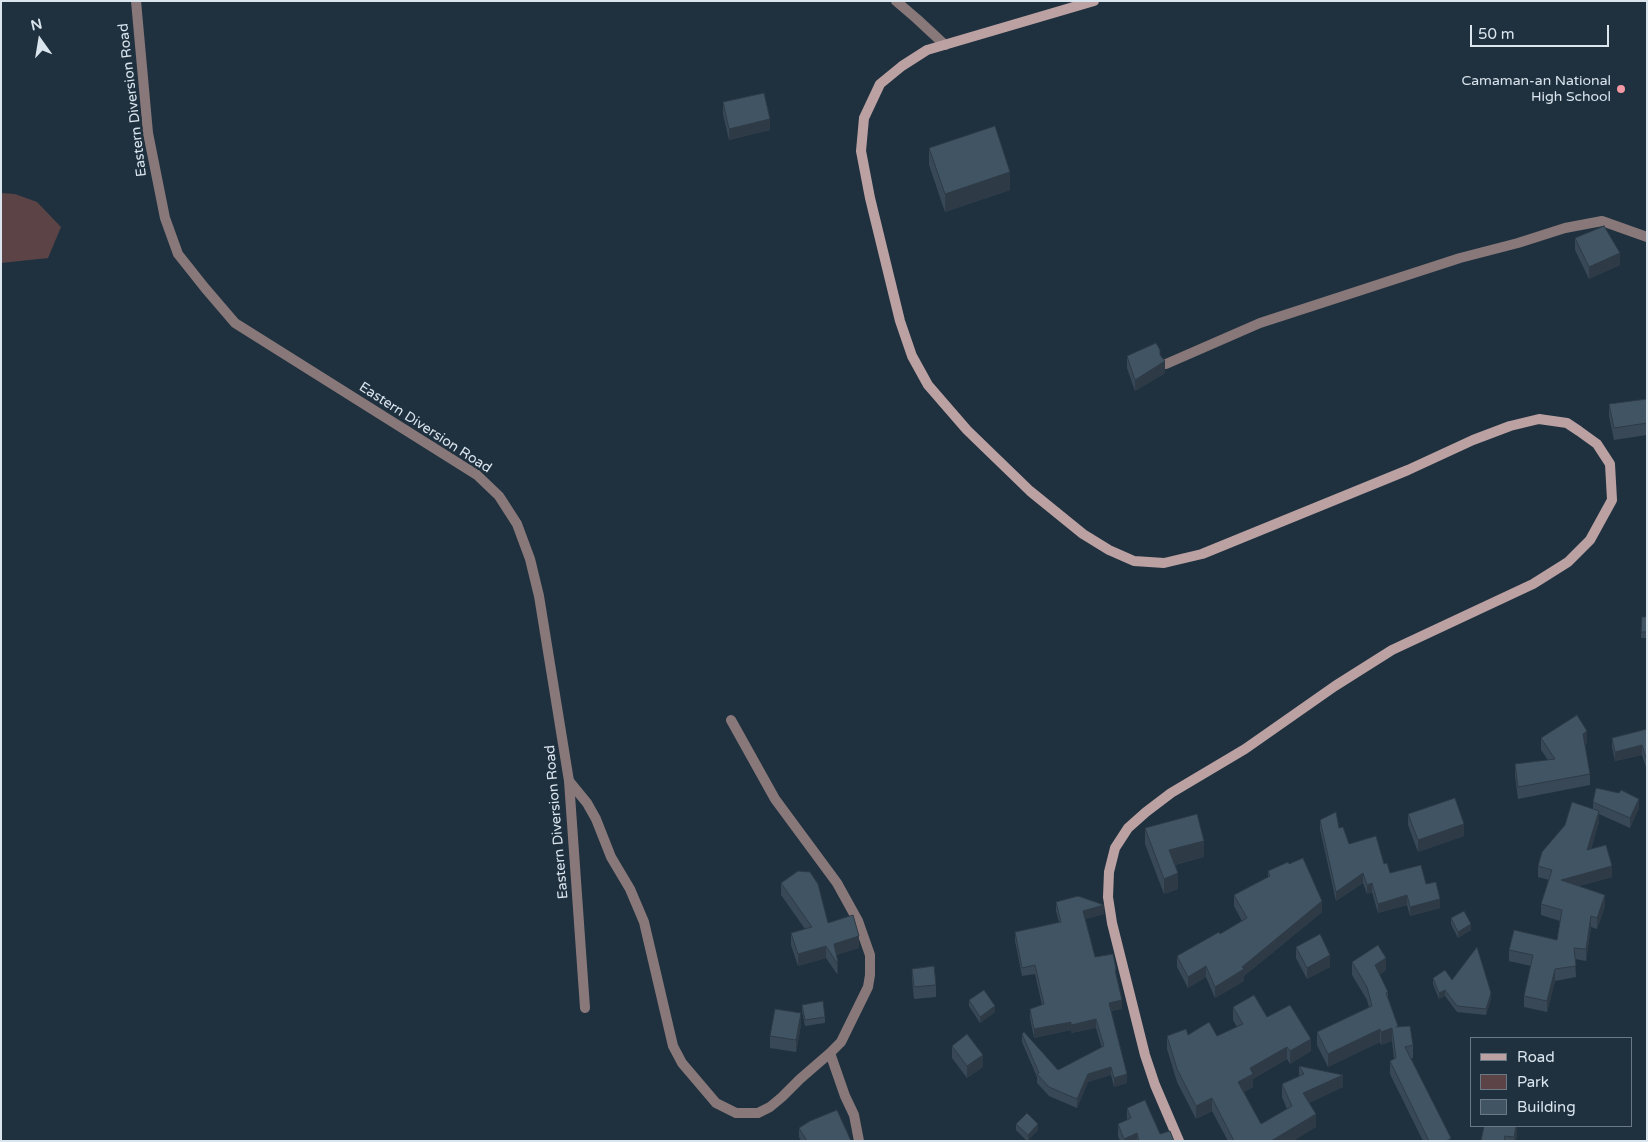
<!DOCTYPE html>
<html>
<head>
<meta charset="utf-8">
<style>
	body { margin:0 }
	#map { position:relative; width:1648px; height:1142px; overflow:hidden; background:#1f313f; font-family:"Varela Round",sans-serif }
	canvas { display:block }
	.frame { position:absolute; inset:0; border:2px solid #dae5ee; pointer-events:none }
	.legend { position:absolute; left:1470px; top:1037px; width:162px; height:90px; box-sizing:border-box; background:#1f313f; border:1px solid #6a7985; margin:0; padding:6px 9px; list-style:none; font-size:15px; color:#dae5ee }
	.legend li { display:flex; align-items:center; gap:10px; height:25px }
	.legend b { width:25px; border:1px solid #6a7985 }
	.north { position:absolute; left:15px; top:15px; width:50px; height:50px; -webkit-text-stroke:4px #1f313f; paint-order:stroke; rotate:347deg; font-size:14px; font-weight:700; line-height:20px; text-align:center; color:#dae5ee }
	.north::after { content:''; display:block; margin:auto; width:18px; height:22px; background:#dae5ee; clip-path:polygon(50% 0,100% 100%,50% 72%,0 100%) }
	.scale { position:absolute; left:1470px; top:25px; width:139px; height:22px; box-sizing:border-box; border:2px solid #dae5ee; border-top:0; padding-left:6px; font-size:15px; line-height:18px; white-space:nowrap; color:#dae5ee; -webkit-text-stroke:4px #1f313f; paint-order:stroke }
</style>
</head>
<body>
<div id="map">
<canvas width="1648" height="1142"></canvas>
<div class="frame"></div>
<ul class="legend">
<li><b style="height:6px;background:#bca1a3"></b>Road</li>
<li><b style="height:14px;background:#5c4446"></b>Park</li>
<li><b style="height:14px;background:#415464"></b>Building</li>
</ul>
<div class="north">N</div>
<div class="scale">50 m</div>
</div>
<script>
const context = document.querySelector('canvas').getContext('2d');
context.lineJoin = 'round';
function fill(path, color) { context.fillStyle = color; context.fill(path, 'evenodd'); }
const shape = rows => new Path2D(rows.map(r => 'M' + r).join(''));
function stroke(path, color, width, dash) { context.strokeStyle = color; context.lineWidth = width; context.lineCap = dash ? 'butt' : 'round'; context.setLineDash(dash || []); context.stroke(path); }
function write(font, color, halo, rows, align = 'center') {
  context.font = font + ' "Varela Round",sans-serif'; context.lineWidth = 5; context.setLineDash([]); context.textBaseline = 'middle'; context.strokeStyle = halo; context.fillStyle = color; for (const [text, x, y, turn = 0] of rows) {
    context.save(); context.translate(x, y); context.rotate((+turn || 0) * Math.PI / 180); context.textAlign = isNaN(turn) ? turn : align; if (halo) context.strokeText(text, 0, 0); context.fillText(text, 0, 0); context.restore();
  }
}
fill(shape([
	[1,193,15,194,37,202,61,227,48,258,1,263]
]), '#5c4446');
stroke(shape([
	[896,1,917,19,945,45],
	[1166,364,1260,323,1460,258,1518,243,1565,228,1602,221,1647,237],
	[569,781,587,803,596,819,611,857,630,889,644,922,673,1046,682,1063,716,1103,736,1113,758,1113,770,1107,782,1097,800,1079,830,1053,841,1042,868,987,870,975,870,955,858,921,837,883,775,799,731,720],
	[830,1053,845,1096,854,1115,859,1141]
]), '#897879', 10);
stroke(shape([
	[136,1,148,133,165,218,178,254,205,288,235,323,477,475,499,496,517,524,530,559,539,596,569,781,585,1008]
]), '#897879', 10);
stroke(shape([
	[1094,1,927,50,902,66,880,84,864,118,861,151,870,198,900,321,912,356,928,385,967,430,1030,491,1083,534,1109,550,1134,561,1164,563,1202,554,1408,470,1473,440,1510,426,1539,419,1567,423,1579,431,1597,444,1610,464,1612,500,1590,540,1568,562,1533,584,1392,650,1335,686,1245,749,1171,793,1146,812,1128,828,1115,848,1109,872,1108,897,1112,923,1145,1055,1155,1085,1179,1141]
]), '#bca1a3', 10);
fill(shape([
	[723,102,770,130,729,140,723,114],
	[929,148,1010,190,945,212,929,165],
	[1575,238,1620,265,1589,279,1575,250],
	[1160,355,1165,373,1135,391,1127,368,1127,356],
	[1647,399,1647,435,1614,440,1609,416,1609,404],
	[1642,617,1647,617,1647,638,1641,638],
	[1647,729,1647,770,1642,755,1615,761,1612,747,1612,738],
	[1541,738,1587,743,1585,745,1590,774,1590,785,1518,799,1515,776,1515,764,1548,760,1541,750],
	[1593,802,1639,808,1630,828,1599,814,1599,822,1591,849,1612,877,1579,886,1605,906,1597,929,1591,927,1586,961,1575,959,1576,977,1555,981,1547,1012,1524,1007,1524,996,1531,966,1509,961,1509,950,1557,940,1560,921,1541,915,1541,904,1549,880,1538,877,1538,866,1593,809],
	[1408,814,1464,836,1418,852,1408,825],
	[1320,820,1339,828,1349,844,1384,864,1390,873,1426,884,1440,908,1410,916,1407,905,1378,913,1372,892,1367,894,1363,883,1336,901,1320,829],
	[1145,828,1204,857,1175,865,1178,889,1164,894,1145,844],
	[1268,871,1322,912,1244,976,1244,981,1215,998,1206,977,1188,988,1177,967,1177,956,1220,934,1242,921,1234,906,1234,895,1268,877],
	[781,883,859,948,836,955,838,974,837,974,826,958,798,966,791,945,791,933,805,929,781,895],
	[1056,902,1104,914,1085,919,1095,957,1116,969,1116,975,1122,1009,1111,1011,1127,1083,1114,1087,1111,1075,1088,1082,1077,1108,1049,1096,1037,1083,1037,1077,1022,1042,1022,1034,1058,1070,1102,1048,1096,1028,1071,1033,1071,1030,1034,1038,1030,1018,1030,1009,1042,1005,1035,974,1022,976,1015,941,1015,932,1059,922,1056,911],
	[1451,918,1471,930,1458,938,1451,924],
	[1296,947,1330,967,1307,979,1296,958],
	[1352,962,1386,970,1379,975,1388,992,1388,998,1398,1027,1413,1045,1413,1058,1411,1058,1451,1141,1423,1141,1390,1074,1390,1061,1394,1059,1392,1041,1381,1045,1380,1042,1328,1067,1317,1045,1317,1032,1369,1007,1367,1000,1352,975],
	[912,969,936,985,936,997,914,999,912,980],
	[1433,978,1452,980,1491,999,1486,1015,1457,1012,1445,996,1439,999,1433,984],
	[969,1000,995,1012,980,1023,969,1006],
	[802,1005,825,1017,825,1023,805,1026,802,1011],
	[1233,1007,1267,1017,1311,1051,1290,1064,1287,1059,1253,1079,1253,1087,1244,1092,1261,1124,1287,1109,1282,1097,1282,1084,1299,1076,1299,1066,1343,1087,1309,1103,1316,1127,1293,1141,1228,1141,1212,1111,1196,1119,1177,1082,1167,1049,1167,1036,1188,1035,1217,1036,1237,1027,1233,1020],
	[801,1025,796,1052,770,1048,770,1036],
	[952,1046,983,1067,967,1078,952,1058],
	[1127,1108,1160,1134,1174,1141,1120,1141,1118,1136,1118,1124,1127,1120],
	[1016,1124,1038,1130,1027,1141,1016,1130],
	[1517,1126,1517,1132,1516,1141,1481,1141],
	[799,1128,851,1141,801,1141,799,1137]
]), '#384856');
fill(shape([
	[770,119,770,130,729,140,729,129],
	[1010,172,1010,190,945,212,945,194],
	[1620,253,1620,265,1589,279,1589,267],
	[1165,361,1165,373,1135,391,1135,380],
	[1587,731,1587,743,1583,746,1583,734],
	[1642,745,1642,755,1615,761,1615,752],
	[1639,799,1639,808,1630,828,1630,818],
	[1599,811,1599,822,1587,861,1587,850],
	[1464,824,1464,836,1418,852,1418,840],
	[1204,841,1204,857,1169,866,1169,850],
	[1612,866,1612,877,1561,891,1561,880],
	[1178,873,1178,889,1164,894,1164,879],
	[1363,873,1363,883,1336,901,1336,892],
	[1372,883,1372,892,1367,894,1367,885],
	[1407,895,1407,905,1378,913,1378,904],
	[1605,895,1605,906,1597,929,1597,918],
	[1440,899,1440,908,1410,916,1410,907],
	[1322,901,1322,912,1244,976,1244,981,1215,998,1215,987,1242,967],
	[1104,905,1104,914,1083,920,1083,911],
	[1591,916,1591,927,1586,961,1586,949],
	[1471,924,1471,930,1458,938,1458,932],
	[859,936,859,948,834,956,834,944],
	[826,946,826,958,798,966,798,954],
	[1330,955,1330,967,1307,979,1307,968],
	[1386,958,1386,970,1375,978,1375,965],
	[838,962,838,974,837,974,837,963],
	[1206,966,1206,977,1188,988,1188,977],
	[1555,969,1555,981,1547,1012,1547,1001],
	[1445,990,1445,996,1439,999,1439,993],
	[1491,993,1491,999,1486,1015,1486,1009],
	[1122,1000,1122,1009,1109,1011,1109,1003],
	[995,1006,995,1012,980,1023,980,1017],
	[801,1013,801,1025,796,1052,796,1040],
	[1096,1019,1096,1028,1071,1033,1071,1025],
	[1071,1022,1071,1030,1034,1038,1034,1029],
	[1392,1028,1392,1041,1381,1045,1381,1032],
	[1380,1029,1380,1042,1328,1067,1328,1054],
	[1311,1039,1311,1051,1290,1064,1290,1051],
	[1287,1047,1287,1059,1253,1079,1253,1087,1238,1095,1238,1082,1250,1068],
	[983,1055,983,1067,967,1078,967,1066],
	[1111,1067,1111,1075,1088,1082,1077,1108,1077,1099,1088,1074],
	[1127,1074,1127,1083,1114,1087,1114,1078],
	[1343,1075,1343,1087,1303,1106,1303,1093],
	[1212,1098,1212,1111,1196,1119,1196,1106],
	[1316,1114,1316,1127,1293,1141,1271,1141],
	[1038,1124,1038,1130,1028,1141,1028,1135],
	[1516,1126,1517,1126,1517,1132,1516,1141,1514,1141],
	[1137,1133,1137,1141,1124,1141,1124,1139]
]), '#2e3b46');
const building = shape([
	[764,93,770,119,729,129,723,102,764,93],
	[995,126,1010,172,945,194,929,148,995,126],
	[1604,226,1620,253,1589,267,1575,238,1604,226],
	[1156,343,1160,350,1160,355,1165,361,1135,380,1127,356,1156,343],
	[1647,399,1647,423,1614,428,1609,404,1647,399],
	[1642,617,1647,617,1647,632,1641,632,1642,617],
	[1577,715,1587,731,1583,734,1590,774,1518,787,1515,764,1555,759,1541,738,1577,715],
	[1647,729,1647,761,1642,745,1615,752,1612,738,1647,729],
	[1596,788,1619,793,1621,790,1639,799,1630,818,1593,802,1596,788],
	[1455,798,1464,824,1418,840,1408,814,1455,798],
	[1572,802,1599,811,1587,850,1606,845,1612,866,1561,880,1605,895,1597,918,1591,916,1586,949,1574,948,1576,966,1555,969,1547,1001,1524,996,1533,955,1509,950,1514,930,1557,940,1562,910,1541,904,1552,870,1538,866,1542,852,1565,825,1572,802],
	[1336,812,1339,828,1343,827,1349,844,1376,836,1384,864,1387,863,1390,873,1421,865,1426,884,1436,882,1440,899,1410,907,1407,895,1378,904,1372,883,1367,885,1363,873,1336,892,1320,820,1336,812],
	[1197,814,1204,841,1169,850,1178,873,1164,879,1145,828,1197,814],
	[1303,858,1322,901,1242,967,1244,969,1215,987,1206,966,1188,977,1177,956,1219,932,1220,934,1247,918,1234,895,1270,876,1268,871,1288,862,1289,864,1303,858],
	[798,871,810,872,818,884,828,923,853,915,859,936,834,944,838,962,837,963,826,946,798,954,791,933,812,927,781,883,798,871],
	[1078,896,1104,905,1083,911,1095,957,1113,954,1116,969,1115,970,1122,1000,1109,1003,1127,1074,1114,1078,1111,1067,1088,1074,1077,1099,1049,1087,1037,1074,1039,1073,1022,1034,1024,1032,1058,1070,1104,1046,1096,1019,1071,1025,1071,1022,1034,1029,1030,1009,1044,1004,1035,965,1022,968,1015,932,1061,922,1056,902,1078,896],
	[1464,911,1471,924,1458,932,1451,918,1464,911],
	[1320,934,1330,955,1307,968,1296,947,1320,934],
	[1378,945,1386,958,1375,965,1388,992,1386,993,1398,1026,1396,1027,1410,1026,1413,1045,1405,1047,1451,1138,1446,1141,1429,1141,1390,1061,1396,1058,1392,1028,1381,1032,1380,1029,1328,1054,1317,1032,1372,1006,1367,987,1352,962,1378,945],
	[1477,947,1491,993,1486,1009,1457,1006,1445,990,1439,993,1433,978,1445,970,1452,980,1477,947],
	[934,966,936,985,914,987,912,969,934,966],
	[984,990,995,1006,980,1017,969,1000,984,990],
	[1254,995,1267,1017,1290,1005,1311,1039,1290,1051,1287,1047,1250,1068,1253,1074,1238,1082,1261,1124,1292,1106,1282,1084,1304,1074,1299,1066,1343,1075,1303,1093,1316,1114,1271,1141,1234,1141,1212,1098,1196,1106,1177,1069,1167,1036,1186,1029,1188,1035,1209,1022,1217,1036,1243,1024,1233,1007,1254,995],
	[823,1001,825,1017,805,1020,802,1005,823,1001],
	[775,1009,801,1013,796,1040,770,1036,775,1009],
	[967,1034,983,1055,967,1066,952,1046,967,1034],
	[1145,1100,1160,1134,1170,1131,1174,1141,1139,1141,1137,1133,1124,1139,1118,1124,1131,1118,1127,1108,1145,1100],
	[837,1110,851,1141,807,1141,799,1128,810,1121,837,1110],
	[1027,1113,1038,1124,1028,1135,1016,1124,1027,1113],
	[1484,1126,1516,1126,1514,1137,1505,1136,1504,1141,1481,1141,1484,1126]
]);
fill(building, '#415464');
stroke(building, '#2e3b46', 1);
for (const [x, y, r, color] of [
	[1621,89,5,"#f49aa5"]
]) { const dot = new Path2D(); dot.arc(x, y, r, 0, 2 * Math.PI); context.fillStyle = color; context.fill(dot); stroke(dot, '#1f313f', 2); }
write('14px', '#dae5ee', '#1f313f', [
	["Camaman-an National",1611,81],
	["High School",1611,97]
], 'right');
write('14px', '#dae5ee', '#1f313f', [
	["Eastern Diversion Road",133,100,-97],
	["Eastern Diversion Road",425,428,33],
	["Eastern Diversion Road",557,822,-95]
]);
</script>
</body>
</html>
